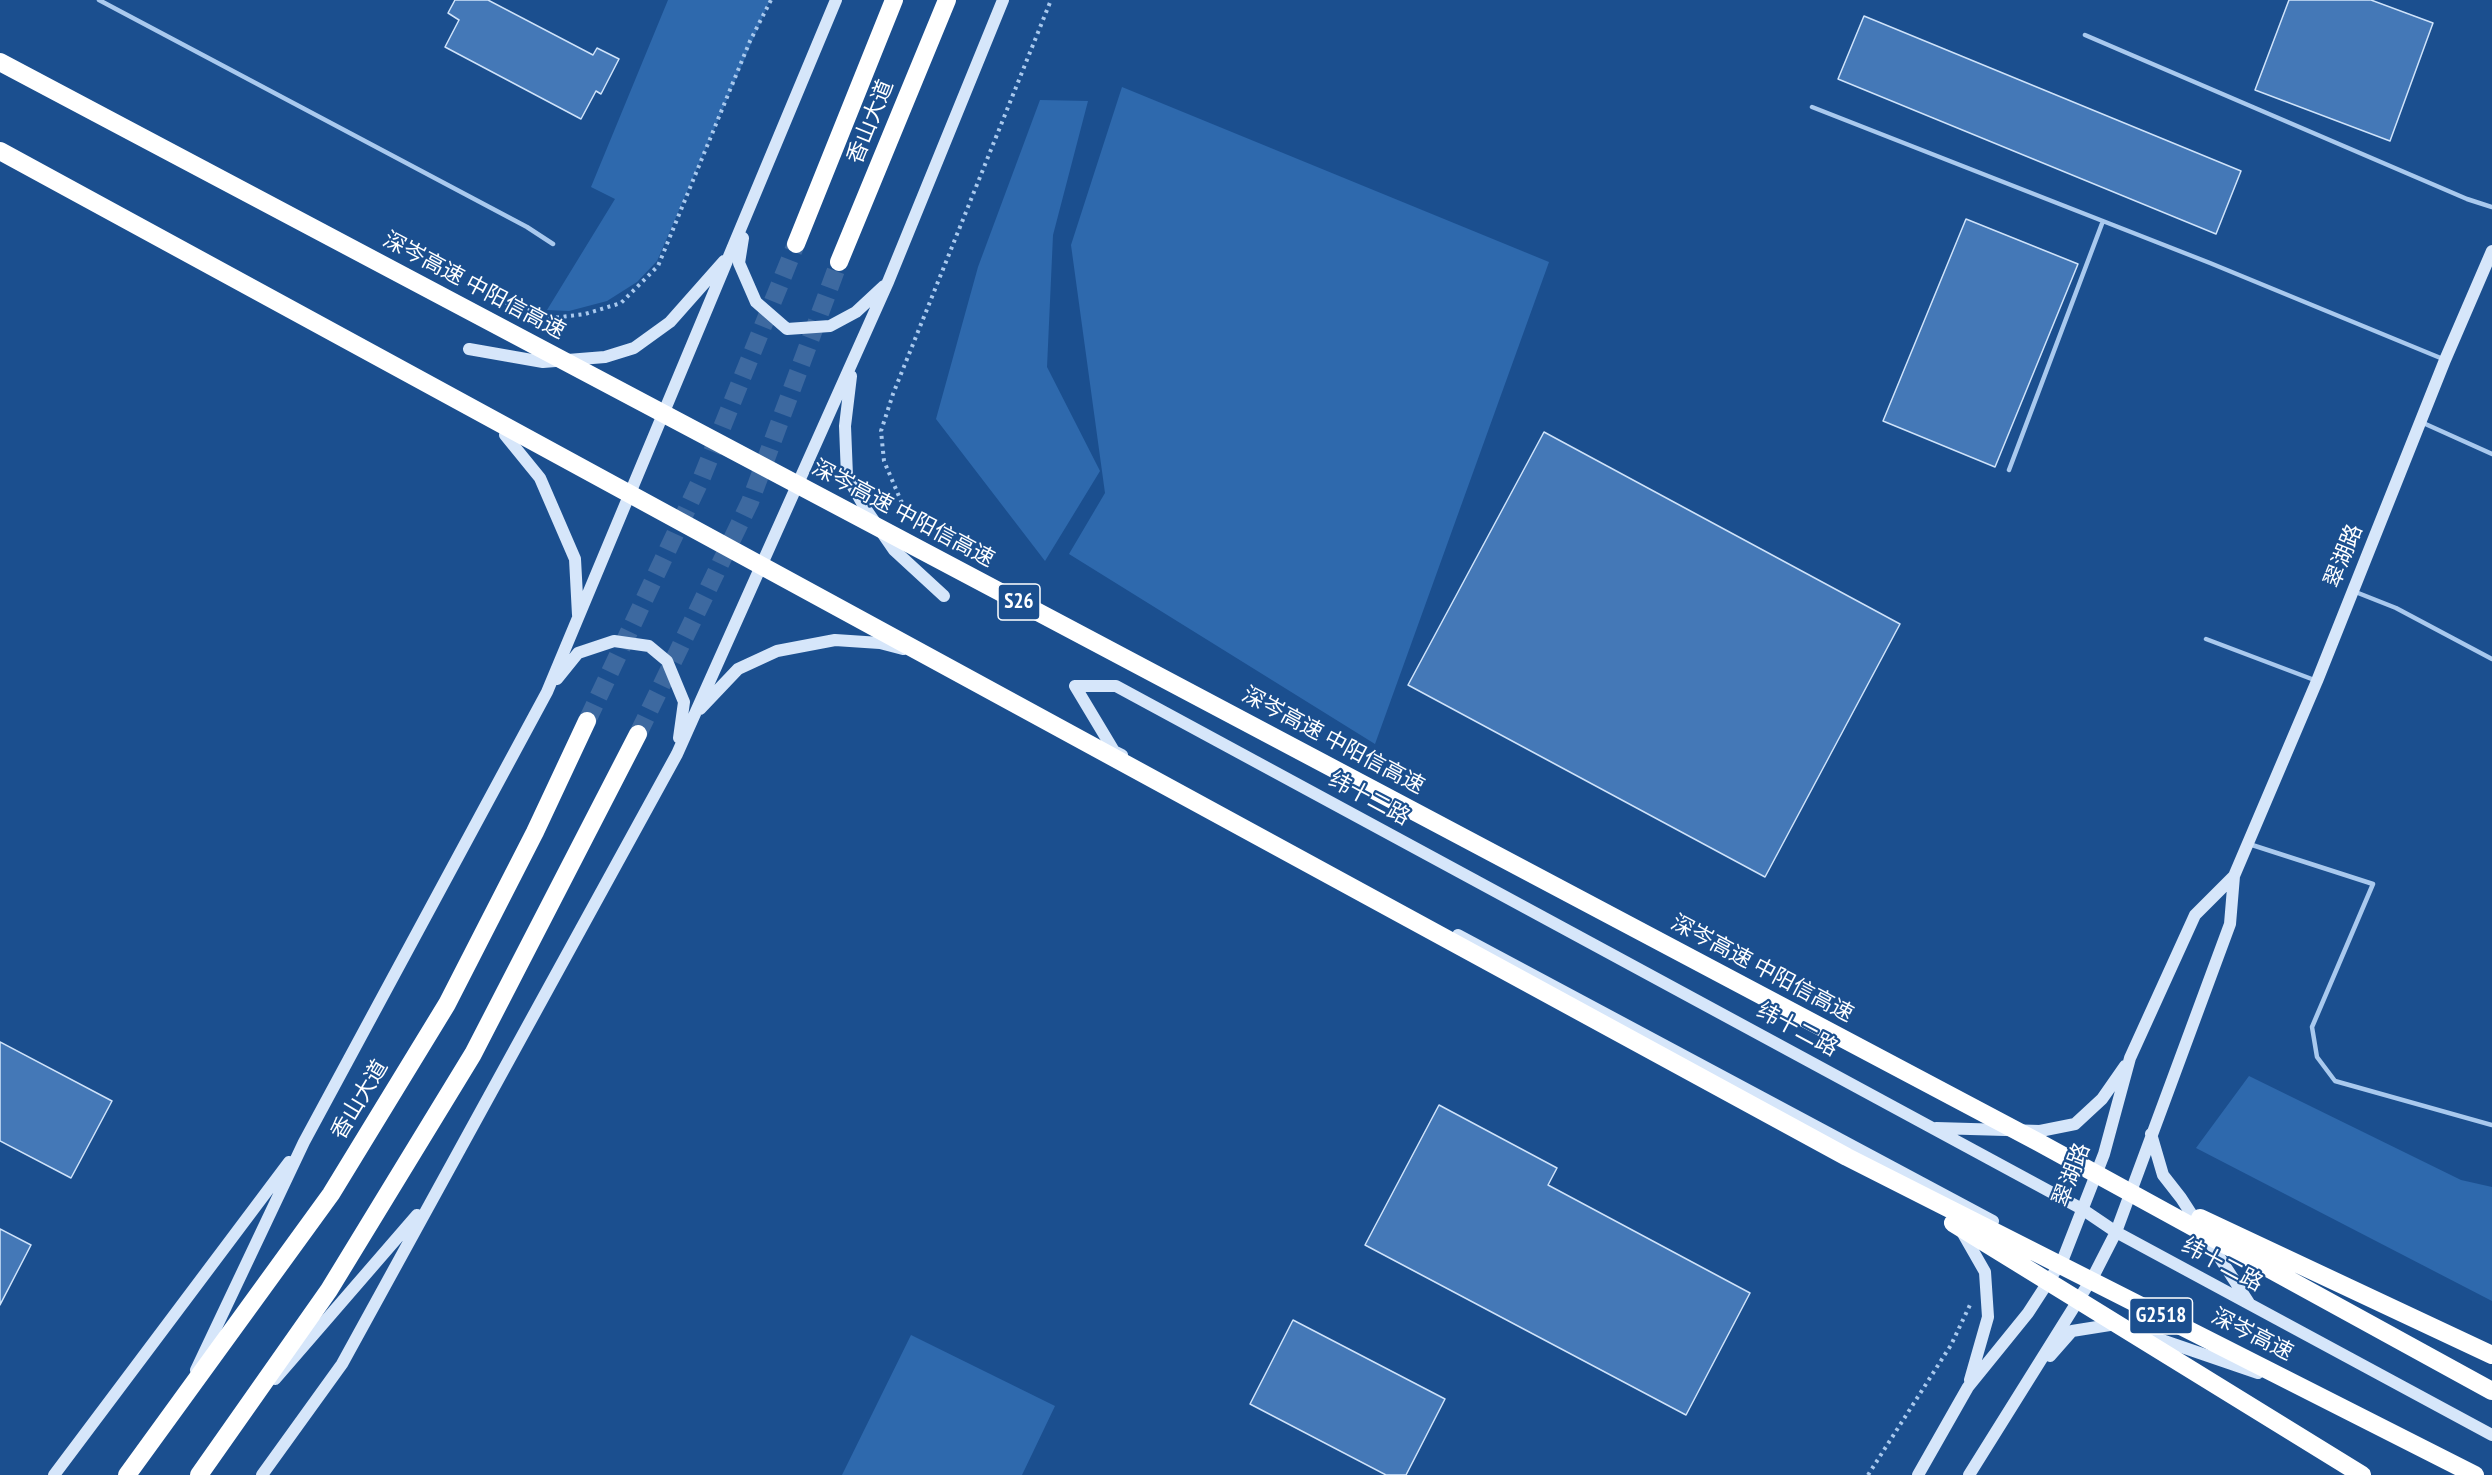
<!DOCTYPE html>
<html>
<head>
<meta charset="utf-8">
<style>
	body { margin:0 }
	canvas { display:block; background:#1b4f8f }
</style>
</head>
<body>
<canvas width="2492" height="1475"></canvas>
<script>
const context = document.querySelector('canvas').getContext('2d');
context.lineJoin = 'round';
function fill(path, color) { context.fillStyle = color; context.fill(path, 'evenodd'); }
const shape = rows => new Path2D(rows.map(r => 'M' + r).join(''));
function stroke(path, color, width, dash) { context.strokeStyle = color; context.lineWidth = width; context.lineCap = dash ? 'butt' : 'round'; context.setLineDash(dash || []); context.stroke(path); }
function write(font, color, halo, rows, align = 'center') {
  context.font = font + ' "PT Sans Narrow","Noto Sans SC",sans-serif'; context.lineWidth = 4.5; context.setLineDash([]); context.textBaseline = 'middle'; context.strokeStyle = halo; context.fillStyle = color; for (const [text, x, y, turn = 0] of rows) {
    context.save(); context.translate(x, y); context.rotate((+turn || 0) * Math.PI / 180); context.textAlign = isNaN(turn) ? turn : align; if (halo) context.strokeText(text, 0, 0); context.fillText(text, 0, 0); context.restore();
  }
}
fill(shape([
	[668,0,770,0,657,261,637,282,607,301,569,311,547,310,615,199,591,187],
	[1122,87,1549,262,1375,744,1069,554,1105,493,1071,245],
	[1040,100,1088,101,1053,235,1047,367,1100,471,1045,561,936,419,978,267],
	[2249,1076,2461,1180,2492,1187,2492,1301,2196,1148],
	[911,1335,1055,1406,1022,1475,842,1475]
]), '#2e69ad');
const building = shape([
	[455,0,488,0,593,55,597,48,619,59,601,94,596,91,581,119,445,47,459,20,448,13,455,0],
	[2289,0,2371,0,2433,23,2390,141,2255,90,2289,0],
	[1864,16,2241,171,2216,234,1838,79,1864,16],
	[1966,219,2078,264,1995,467,1883,421,1966,219],
	[1544,432,1900,624,1765,877,1408,685,1544,432],
	[0,1042,112,1101,71,1178,0,1141,0,1042],
	[1439,1105,1557,1168,1548,1185,1750,1293,1686,1415,1365,1245,1439,1105],
	[0,1229,31,1245,0,1305,0,1229],
	[1293,1320,1445,1399,1406,1475,1386,1475,1250,1404,1293,1320]
]);
fill(building, '#4478b7');
stroke(building, '#cfe3fa', 1.5);
stroke(shape([
	[587,721,702,477,796,244],
	[638,734,750,502,839,262]
]), '#3d69a0', 18, [18, 9]);
stroke(shape([
	[506,303,553,318,585,314,621,303,658,266,750,41,771,0],
	[923,524,901,501,884,461,881,431,893,394,1051,0],
	[1868,1475,1951,1345,1970,1305]
]), '#a9c9ee', 4, [3, 4.5]);
stroke(shape([
	[99,0,527,227,553,244],
	[2085,35,2467,199,2492,207],
	[1812,107,2210,263,2443,359],
	[2421,422,2492,454],
	[2009,470,2103,221],
	[2353,591,2396,608,2492,659],
	[2206,639,2317,681],
	[2249,844,2373,884,2312,1027,2317,1057,2335,1081,2492,1125]
]), '#a9c9ee', 4.5);
stroke(shape([
	[743,238,739,263,756,302,787,329,830,326,856,312,884,286],
	[469,349,543,362,605,357,634,348,670,322,724,261],
	[851,376,845,426,847,476,865,508,894,550,944,596],
	[505,435,540,478,575,559,578,615],
	[557,679,578,653,614,641,649,646,667,661,684,702,679,738],
	[1075,686,1114,751,1122,755],
	[1075,686,1116,686,2082,1209,2116,1232,2492,1435],
	[700,709,738,669,777,651,835,640,880,643,903,649],
	[1458,935,1993,1221],
	[1936,1128,2040,1131,2075,1124,2102,1099,2125,1066],
	[2151,1134,2163,1175,2181,1198,2249,1303],
	[1961,1230,1985,1272,1988,1317,1970,1380],
	[2144,1334,2258,1373],
	[2050,1356,2072,1331,2116,1324],
	[196,1370,304,1142,547,692,836,0],
	[275,1379,417,1215],
	[54,1475,289,1162],
	[262,1475,342,1364,677,754,888,282,1003,0],
	[1918,1475,1968,1387,2028,1313,2063,1259,2104,1154,2130,1058,2195,915,2234,876],
	[1969,1475,2094,1275,2116,1232,2230,924,2234,876,2317,681,2445,360,2492,251]
]), '#d6e6fa', 12);
stroke(shape([
	[796,244,894,0],
	[839,262,947,0],
	[127,1475,331,1194,447,1004,535,832,587,721],
	[199,1475,329,1290,473,1054,638,734]
]), '#fff', 18);
stroke(shape([
	[0,62,2038,1142,2492,1391],
	[0,151,1847,1157,2475,1475],
	[2200,1218,2492,1355],
	[1953,1223,2362,1475]
]), '#fff', 18);
for (const [x, y, w] of [
	[1019,602,42],
	[2161,1316,63]
]) { const box = new Path2D(); box.roundRect(x - w / 2, y - 18, w, 36, 4.5); context.fillStyle = '#1b4f8f'; context.fill(box); stroke(box, '#fff', 1.5); }
write('bold 21px', '#fff', null, [
	["S26",1019,602],
	["G2518",2161,1316]
]);
write('22px', '#fff', '#1b4f8f', [
	["香山大道",871,122,-68],
	["深岑高速 中阳信高速",474,286,28],
	["深岑高速 中阳信高速",903,514,28],
	["翠湖路",2344,556,-68],
	["深岑高速 中阳信高速",1333,741,28],
	["纬十二路",1369,799,28],
	["深岑高速 中阳信高速",1762,969,28],
	["纬十二路",1797,1030,28],
	["香山大道",360,1100,-59],
	["翠湖路",2072,1175,-69],
	["纬十二路",2222,1265,28],
	["深岑高速",2252,1335,27]
]);
</script>
</body>
</html>
